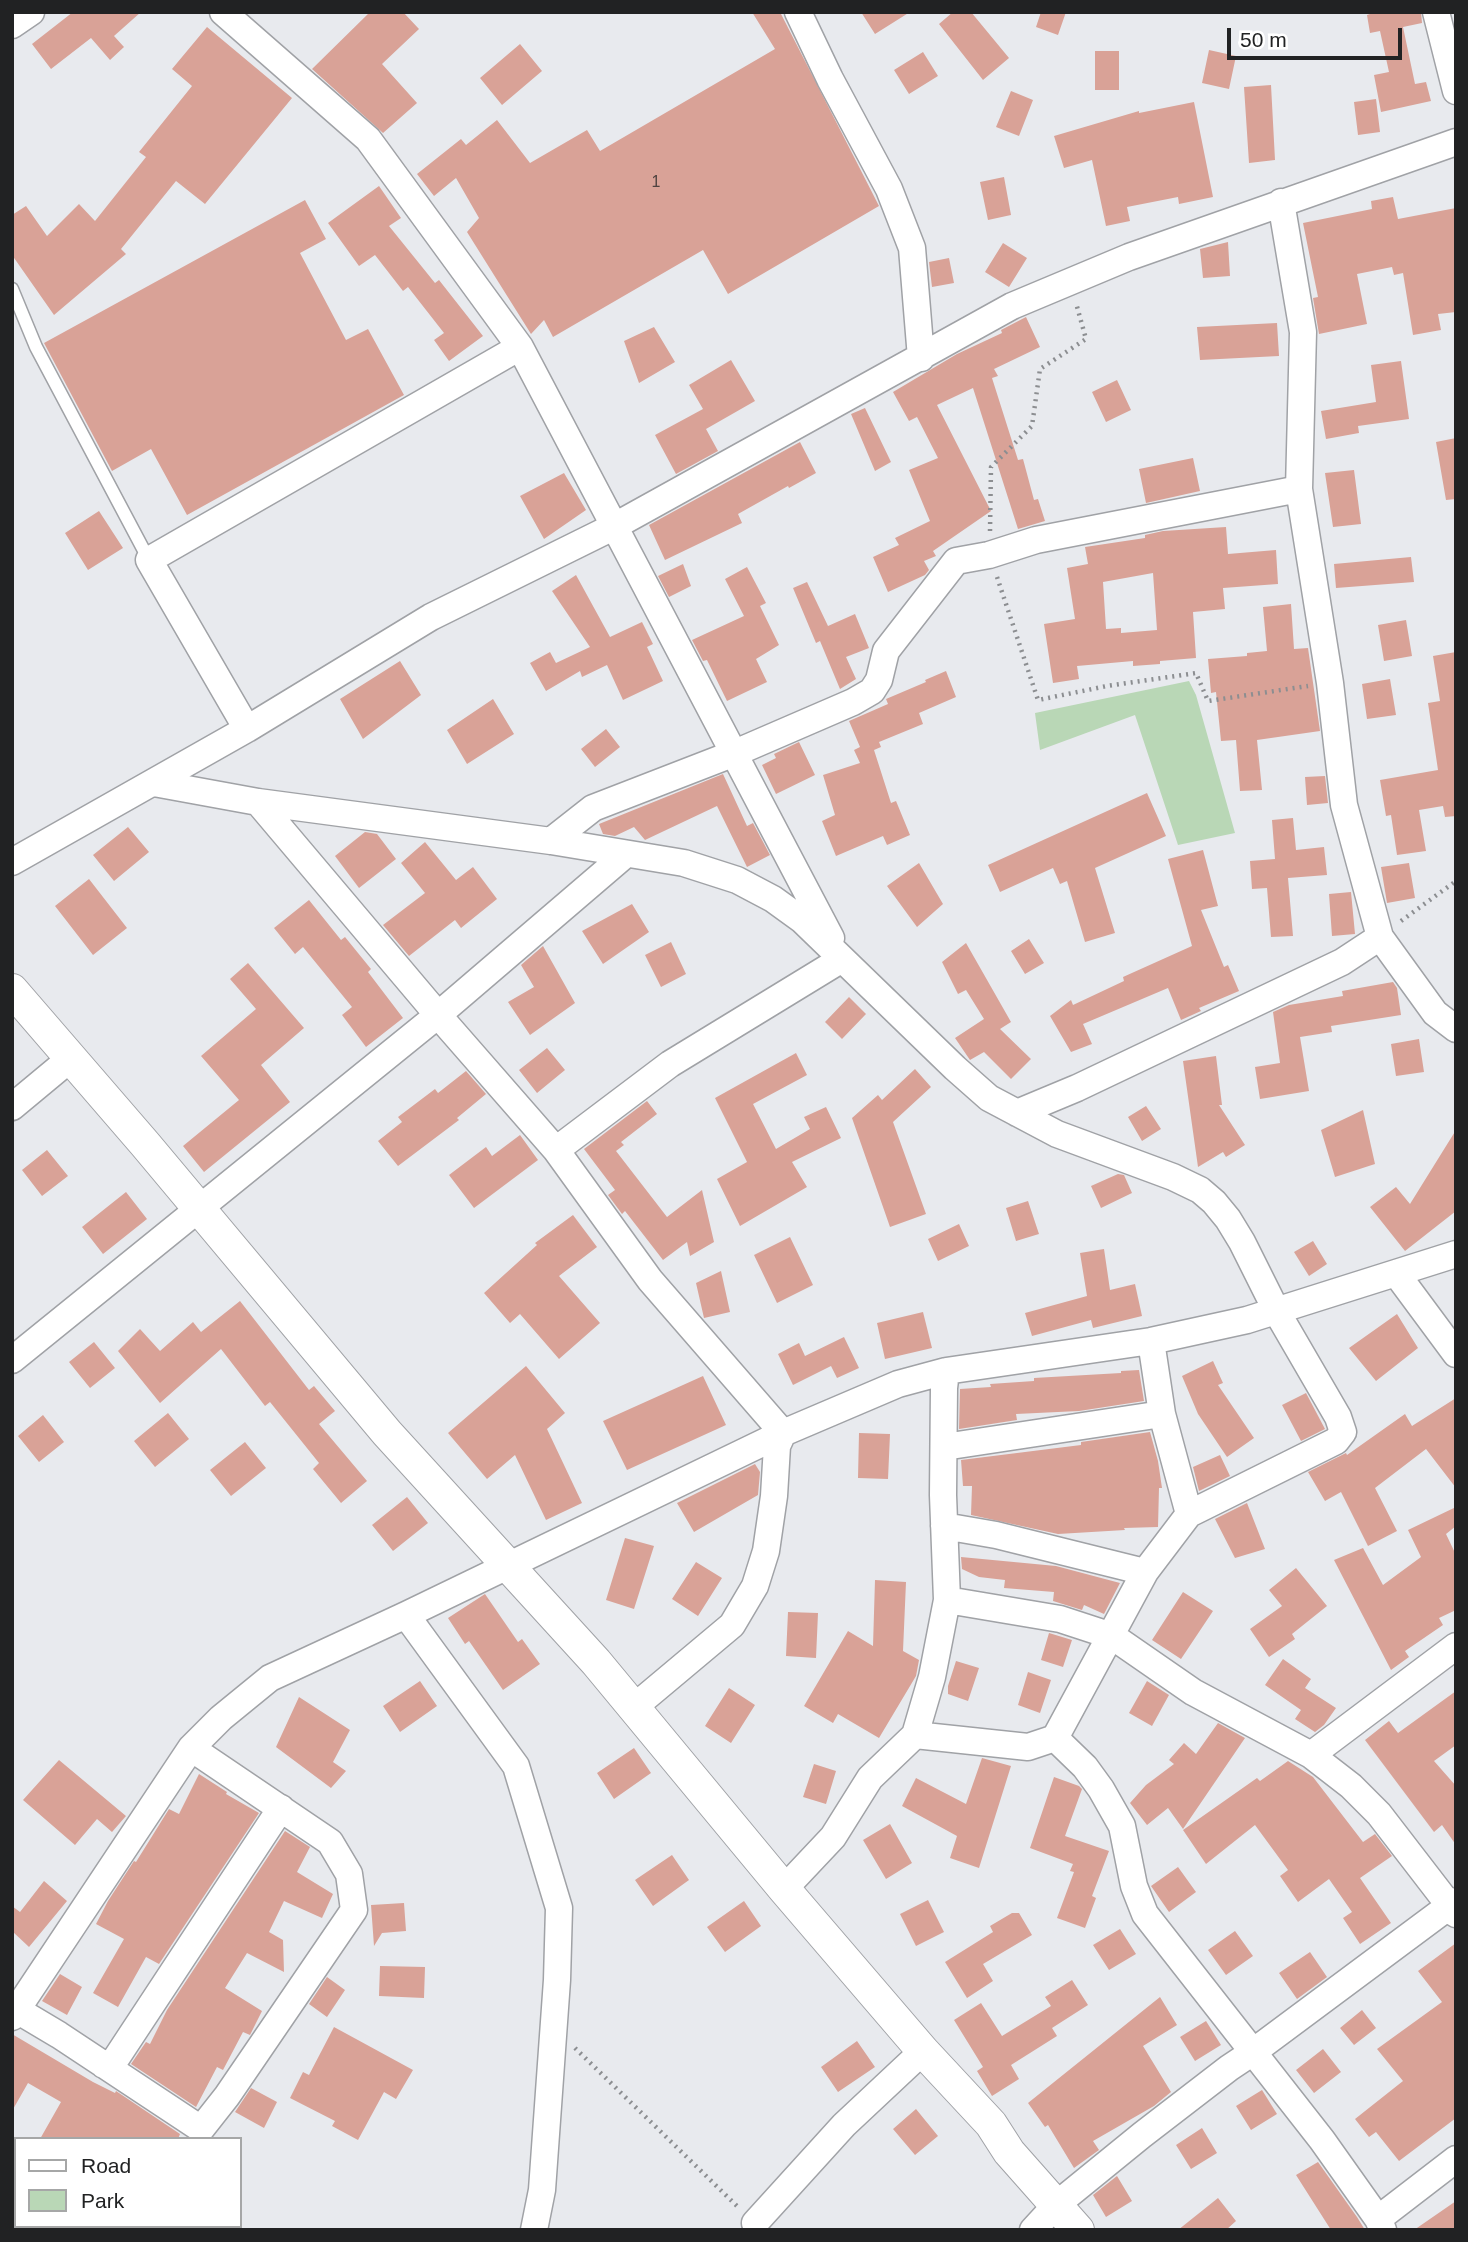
<!DOCTYPE html>
<html>
<head>
<meta charset="utf-8">
<style>
	body { margin:0 }
	#map { position:relative; width:1468px; height:2242px; overflow:hidden; background:#e8eaee; font-family:Arial,sans-serif }
	canvas { display:block }
	.frame { position:absolute; inset:0; border:14px solid #212223; pointer-events:none }
	.legend { position:absolute; left:14px; top:2137px; width:228px; height:91px; box-sizing:border-box; background:#fff; border:2px solid #a6a7a7; margin:0; padding:9px 12px; list-style:none; font-size:21px; color:#212223 }
	.legend li { display:flex; align-items:center; gap:14px; height:35px }
	.legend b { width:35px; border:2px solid #a6a7a7 }
	.scale { position:absolute; left:1227px; top:28px; width:175px; height:32px; box-sizing:border-box; border:4px solid #212223; border-top:0; padding-left:9px; font-size:21px; line-height:24px; white-space:nowrap; color:#212223; -webkit-text-stroke:5px #fff; paint-order:stroke }
</style>
</head>
<body>
<div id="map">
<canvas width="1468" height="2242"></canvas>
<div class="frame"></div>
<ul class="legend">
<li><b style="height:9px;background:#fff"></b>Road</li>
<li><b style="height:19px;background:#b9d7b6"></b>Park</li>
</ul>
<div class="scale">50 m</div>
</div>
<script>
const context = document.querySelector('canvas').getContext('2d');
context.lineJoin = 'round';
function fill(path, color) { context.fillStyle = color; context.fill(path, 'evenodd'); }
const shape = rows => new Path2D(rows.map(r => 'M' + r).join(''));
function stroke(path, color, width, dash) { context.strokeStyle = color; context.lineWidth = width; context.lineCap = dash ? 'butt' : 'round'; context.setLineDash(dash || []); context.stroke(path); }
function write(font, color, halo, rows, align = 'center') {
  context.font = font + ' Arial,sans-serif'; context.lineWidth = 5; context.setLineDash([]); context.textBaseline = 'middle'; context.strokeStyle = halo; context.fillStyle = color; for (const [text, x, y, turn = 0] of rows) {
    context.save(); context.translate(x, y); context.rotate((+turn || 0) * Math.PI / 180); context.textAlign = isNaN(turn) ? turn : align; if (halo) context.strokeText(text, 0, 0); context.fillText(text, 0, 0); context.restore();
  }
}
fill(shape([
	[1189,681,1196,695,1235,833,1178,845,1135,715,1040,750,1035,713]
]), '#b9d7b6');
stroke(shape([
	[25,2226,29,2230]
]), '#87acd1', 42);
fill(shape([
	[73,12,141,12,114,36,124,47,110,60,91,38,51,69,32,44],
	[370,12,403,12,419,29,382,64,417,103,383,133,312,69],
	[752,12,780,12,879,206,728,294,703,250,553,337,544,320,531,334,467,232,479,218,456,178,434,196,417,174,461,139,466,145,497,120,530,163,587,130,600,151,775,49],
	[861,12,910,12,875,34],
	[953,12,971,12,1009,58,983,80,939,24],
	[1041,12,1066,12,1058,35,1036,27],
	[1376,12,1421,12,1422,23,1403,27,1415,84,1426,82,1431,101,1381,112,1374,75,1389,72,1380,31,1370,33,1367,15],
	[207,27,292,98,205,204,176,181,121,249,126,254,54,315,12,255,12,215,26,206,47,236,79,204,95,221,146,157,139,152,192,86,172,69],
	[520,44,542,71,502,105,480,78],
	[1209,50,1236,56,1229,89,1202,83],
	[1095,51,1119,51,1119,90,1095,90],
	[923,52,938,76,909,94,894,70],
	[1271,85,1275,160,1249,163,1244,87],
	[1011,91,1033,100,1019,136,996,127],
	[1376,99,1380,132,1358,135,1354,102],
	[1194,102,1213,197,1179,204,1178,197,1127,207,1130,221,1106,226,1092,160,1064,168,1054,136,1139,111,1139,113],
	[1004,177,1011,215,988,220,980,182],
	[379,186,401,218,389,226,435,283,439,280,483,336,449,361,434,340,444,333,408,287,403,291,375,255,359,266,328,223],
	[1393,197,1398,219,1456,208,1456,312,1438,314,1441,330,1413,335,1403,273,1394,275,1392,267,1357,274,1367,324,1319,334,1313,298,1318,297,1303,223,1372,209,1371,201],
	[305,200,326,239,300,253,346,340,368,329,404,395,187,515,151,449,112,471,44,343],
	[1228,242,1230,276,1203,278,1200,249],
	[1003,243,1027,258,1009,287,985,272],
	[949,258,954,283,932,287,929,262],
	[1026,317,1040,347,994,369,998,376,992,378,1018,460,1023,459,1034,500,1038,499,1045,521,1018,529,973,388,937,405,991,511,933,551,936,556,924,561,929,570,925,575,888,592,873,557,899,545,895,538,930,521,909,470,938,458,917,417,909,421,893,392,957,354,1002,333,1001,330],
	[1277,323,1279,356,1200,360,1197,327],
	[654,327,675,362,639,383,624,341],
	[731,360,755,401,706,429,718,451,676,474,655,435,703,409,689,385],
	[1401,361,1409,419,1358,426,1359,433,1326,439,1321,411,1376,402,1371,365],
	[1117,380,1131,410,1106,422,1092,392],
	[865,408,891,462,875,471,851,414],
	[1456,438,1456,499,1446,500,1436,442],
	[800,442,816,473,789,488,788,486,738,514,742,523,665,560,649,525],
	[1193,458,1200,491,1146,503,1139,469],
	[1354,470,1361,524,1333,527,1325,473],
	[564,473,586,510,544,539,520,496],
	[99,511,123,548,88,570,65,533],
	[1226,527,1228,554,1276,550,1278,584,1223,588,1225,609,1193,612,1196,658,1160,661,1160,664,1133,666,1133,661,1077,666,1079,679,1053,683,1044,624,1075,619,1067,568,1088,564,1085,547,1145,538,1145,535,1163,531],
	[1153,573,1157,630,1121,633,1121,628,1106,629,1103,582],
	[1411,557,1414,582,1336,588,1334,564],
	[683,564,691,586,669,597,658,576],
	[747,567,766,603,760,606,779,645,756,659,767,682,727,701,707,660,703,661,692,640,744,616,725,579],
	[576,575,610,637,642,622,653,644,647,647,663,681,623,700,607,665,582,677,580,671,546,691,530,663,550,652,556,663,590,647,552,591],
	[807,582,828,626,855,614,869,648,846,657,856,679,840,689,820,641,816,643,793,588],
	[1291,604,1294,649,1308,648,1320,731,1257,740,1262,790,1240,791,1236,740,1221,741,1216,692,1211,693,1208,659,1247,656,1247,653,1267,651,1263,607],
	[1406,620,1412,656,1384,661,1378,625],
	[1456,652,1456,816,1445,817,1443,806,1419,810,1426,851,1397,855,1391,815,1386,816,1380,780,1438,770,1428,703,1440,701,1433,656],
	[400,661,421,695,363,739,340,699],
	[946,671,956,697,919,713,923,724,879,742,881,747,874,750,891,803,896,801,910,835,887,845,883,836,836,856,822,821,835,815,823,775,860,763,854,750,860,747,849,721,888,704,886,699,926,682,925,680],
	[1390,679,1396,715,1367,719,1362,684],
	[493,699,514,734,467,764,447,730],
	[606,729,620,747,595,767,581,749],
	[799,742,815,775,776,794,762,765,776,758,774,754],
	[723,774,747,826,753,823,770,855,747,867,717,806,645,840,634,827,615,836,603,834,599,824],
	[1325,776,1328,803,1307,805,1305,777],
	[1147,793,1166,836,1095,868,1115,933,1085,942,1067,881,1060,884,1053,868,1000,892,988,865],
	[1293,818,1296,850,1324,847,1327,875,1288,878,1293,936,1271,937,1267,888,1252,889,1250,861,1275,859,1272,820],
	[128,827,149,852,114,881,93,855],
	[365,832,377,834,396,859,359,888,335,856],
	[425,842,456,880,473,867,497,899,461,928,455,920,409,956,383,925,425,893,401,863],
	[1203,850,1218,906,1201,910,1224,967,1228,965,1239,991,1199,1008,1201,1011,1181,1020,1168,988,1083,1024,1092,1044,1071,1052,1050,1016,1071,1000,1073,1005,1124,981,1123,977,1192,946,1168,859],
	[919,863,943,904,917,927,887,886],
	[1409,863,1415,898,1387,903,1381,867],
	[89,879,127,928,93,955,55,906],
	[1351,892,1355,934,1332,936,1329,894],
	[309,900,341,940,345,937,371,969,368,972,403,1018,366,1047,342,1015,352,1007,303,947,295,954,274,928],
	[632,904,649,932,603,964,582,931],
	[1029,939,1044,963,1025,974,1011,951],
	[671,942,686,974,661,987,645,955],
	[966,943,1011,1022,1000,1029,1031,1059,1011,1079,984,1052,970,1060,955,1038,984,1019,966,990,958,994,942,962],
	[543,946,575,1003,530,1035,508,1002,534,987,521,965],
	[248,963,304,1028,261,1065,290,1102,204,1172,183,1146,239,1100,201,1056,256,1009,230,979],
	[1393,982,1397,988,1401,1015,1331,1026,1332,1032,1300,1037,1309,1091,1260,1099,1255,1067,1280,1063,1273,1012,1289,1005,1343,996,1342,991],
	[849,997,866,1014,842,1039,825,1022],
	[1419,1039,1424,1072,1396,1076,1391,1044],
	[547,1048,565,1070,537,1093,519,1070],
	[796,1053,807,1075,753,1104,776,1149,810,1129,804,1117,826,1107,841,1138,792,1162,807,1187,740,1226,717,1179,747,1162,715,1098],
	[1216,1056,1222,1105,1219,1105,1245,1145,1226,1157,1223,1152,1198,1167,1183,1061],
	[915,1069,931,1087,893,1122,926,1214,890,1227,852,1118,878,1095,882,1100],
	[466,1071,486,1094,457,1118,459,1120,398,1166,378,1141,402,1122,398,1117,435,1089,438,1093],
	[647,1101,657,1114,621,1142,624,1145,616,1151,667,1217,702,1190,714,1242,690,1256,687,1242,663,1260,625,1211,622,1214,608,1195,615,1190,584,1149],
	[1146,1106,1161,1129,1142,1141,1128,1117],
	[1363,1110,1375,1164,1335,1177,1321,1130],
	[1456,1130,1456,1211,1405,1251,1370,1207,1396,1187,1410,1204],
	[520,1135,538,1160,474,1208,449,1175,486,1147,492,1156],
	[47,1150,68,1176,42,1196,22,1170],
	[1118,1174,1124,1175,1132,1193,1101,1208,1091,1186],
	[126,1192,147,1219,103,1254,82,1227],
	[1028,1201,1039,1234,1016,1241,1006,1208],
	[573,1215,597,1247,559,1276,600,1323,559,1359,520,1314,510,1323,484,1293,537,1245,535,1243],
	[959,1224,969,1246,938,1261,928,1239],
	[790,1237,813,1285,777,1303,754,1255],
	[1313,1241,1327,1264,1309,1276,1294,1252],
	[1104,1249,1110,1290,1135,1284,1142,1316,1093,1328,1091,1320,1032,1336,1025,1313,1087,1296,1080,1253],
	[721,1271,730,1312,704,1318,696,1283],
	[240,1301,309,1390,314,1386,335,1411,319,1424,367,1481,341,1503,313,1469,319,1463,270,1402,265,1406,221,1349,160,1403,118,1351,140,1329,160,1351,193,1322,201,1332],
	[923,1312,932,1348,885,1359,877,1323],
	[1397,1314,1418,1348,1376,1381,1349,1348],
	[844,1337,859,1368,837,1378,831,1366,793,1385,778,1354,799,1343,805,1356],
	[94,1342,115,1368,90,1388,69,1362],
	[1213,1361,1223,1383,1218,1385,1254,1438,1227,1457,1198,1414,1182,1376],
	[526,1366,565,1413,547,1429,582,1503,546,1520,515,1455,487,1479,448,1433],
	[1139,1370,1144,1401,1079,1411,1016,1414,1017,1420,959,1429,960,1389,991,1387,990,1384,1034,1381,1034,1378,1121,1373,1121,1371],
	[703,1376,726,1425,627,1470,603,1421],
	[1306,1393,1325,1429,1301,1441,1282,1405],
	[1456,1398,1456,1488,1426,1449,1375,1488,1397,1531,1368,1546,1341,1492,1325,1501,1308,1472,1346,1453,1347,1455,1405,1414,1412,1426],
	[168,1413,189,1439,155,1467,134,1441],
	[43,1415,64,1442,39,1462,18,1436],
	[1150,1432,1158,1461,1162,1488,1159,1488,1158,1527,1124,1528,1125,1530,1058,1534,971,1515,972,1486,963,1486,961,1460,1081,1445,1081,1442],
	[859,1433,890,1434,888,1479,858,1478],
	[245,1442,266,1468,231,1496,210,1470],
	[1220,1455,1230,1476,1199,1491,1193,1467],
	[755,1464,760,1472,758,1495,694,1532,677,1503],
	[407,1497,428,1523,393,1551,372,1525],
	[1247,1503,1265,1549,1235,1558,1215,1519],
	[1456,1507,1456,1526,1446,1534,1456,1555,1456,1610,1439,1618,1443,1625,1405,1651,1409,1657,1391,1670,1334,1560,1363,1548,1383,1585,1421,1557,1408,1530],
	[625,1538,654,1546,634,1609,606,1600],
	[961,1557,1056,1566,1120,1583,1104,1614,1084,1605,1082,1610,1053,1601,1054,1592,1004,1588,1005,1580,979,1577,962,1569],
	[696,1562,722,1578,698,1616,672,1599],
	[1296,1568,1327,1606,1292,1634,1295,1639,1269,1657,1250,1629,1282,1606,1269,1590],
	[875,1580,906,1582,903,1651,919,1660,916,1676,879,1738,838,1714,833,1723,804,1706,848,1631,873,1646],
	[1183,1592,1213,1611,1181,1659,1152,1640],
	[485,1594,518,1642,522,1639,540,1664,503,1690,469,1641,465,1644,448,1618],
	[788,1612,818,1613,816,1658,786,1656],
	[1049,1633,1072,1640,1063,1667,1041,1660],
	[1283,1659,1311,1679,1305,1688,1336,1708,1324,1725,1315,1732,1295,1719,1301,1710,1265,1685],
	[956,1661,979,1668,968,1701,948,1694,948,1686],
	[1028,1672,1051,1680,1040,1713,1018,1705],
	[420,1681,437,1706,400,1732,383,1706],
	[1147,1681,1169,1695,1152,1726,1129,1713],
	[729,1688,755,1705,731,1743,705,1726],
	[1456,1691,1456,1745,1434,1761,1456,1786,1456,1845,1442,1825,1434,1832,1365,1740,1389,1721,1398,1733],
	[299,1697,350,1730,333,1762,346,1771,331,1788,276,1747],
	[1218,1723,1245,1738,1183,1829,1168,1808,1147,1825,1130,1803,1146,1785,1174,1764,1169,1760,1184,1743,1196,1754],
	[634,1748,651,1773,614,1799,597,1773],
	[982,1758,1011,1766,979,1868,950,1858,957,1836,902,1806,916,1778,966,1804],
	[59,1760,126,1816,112,1832,97,1819,75,1845,23,1800],
	[1288,1761,1313,1777,1363,1842,1375,1834,1392,1856,1360,1878,1391,1923,1360,1944,1343,1918,1352,1912,1329,1879,1298,1902,1280,1876,1288,1870,1255,1825,1206,1864,1183,1830,1257,1778,1260,1781],
	[814,1764,836,1771,826,1804,803,1797],
	[199,1774,227,1792,226,1794,259,1813,159,1964,146,1957,118,2007,93,1993,124,1939,96,1924,108,1901,134,1861,136,1862,169,1809,179,1814],
	[1054,1777,1079,1786,1082,1789,1065,1836,1109,1851,1092,1896,1096,1898,1085,1928,1057,1918,1074,1872,1070,1871,1073,1864,1030,1848],
	[890,1824,912,1863,886,1879,863,1840],
	[285,1831,310,1847,297,1872,333,1894,322,1918,284,1901,269,1932,283,1940,284,1972,247,1953,225,1988,262,2011,250,2035,243,2032,223,2070,217,2067,196,2107,131,2064,146,2042,150,2044,167,2010],
	[672,1855,689,1880,653,1906,635,1880],
	[1178,1867,1196,1892,1169,1912,1151,1886],
	[44,1881,67,1901,29,1947,12,1931,12,1906,20,1912],
	[928,1900,944,1932,916,1946,900,1914],
	[744,1901,761,1926,725,1952,707,1927],
	[404,1903,406,1931,382,1933,374,1946,371,1905],
	[1012,1913,1019,1913,1032,1935,983,1964,993,1981,967,1998,945,1962,993,1932,990,1926],
	[1120,1929,1136,1954,1109,1970,1093,1945],
	[1235,1931,1253,1956,1226,1975,1208,1950],
	[1456,1943,1456,2118,1399,2161,1376,2132,1369,2137,1355,2119,1403,2081,1377,2049,1442,2002,1418,1971],
	[1310,1952,1327,1977,1297,1999,1279,1973],
	[380,1966,425,1967,424,1998,379,1996],
	[60,1974,82,1987,67,2015,42,2001],
	[327,1977,345,1990,327,2017,309,2004],
	[1072,1980,1088,2005,1052,2028,1057,2036,1011,2065,1019,2079,992,2096,977,2071,983,2067,954,2020,981,2003,1002,2036,1051,2006,1045,1997],
	[1160,1997,1177,2025,1143,2046,1171,2092,1154,2106,1093,2141,1099,2150,1074,2168,1048,2125,1045,2127,1028,2103],
	[1362,2010,1376,2028,1354,2045,1340,2028],
	[1206,2021,1221,2045,1195,2061,1180,2037],
	[334,2027,413,2070,396,2099,384,2092,358,2140,332,2126,335,2121,290,2098,303,2072,309,2075],
	[12,2034,93,2082,115,2093,116,2091,180,2134,178,2139,40,2139,61,2102,28,2083,12,2111],
	[857,2041,875,2067,838,2092,821,2067],
	[1323,2049,1341,2072,1314,2093,1296,2070],
	[251,2088,277,2102,264,2128,235,2112],
	[1262,2090,1277,2114,1251,2130,1236,2106],
	[916,2109,938,2136,915,2155,893,2129],
	[1202,2128,1217,2153,1191,2169,1176,2145],
	[1318,2162,1357,2217,1365,2230,1331,2230,1296,2175],
	[1117,2176,1132,2201,1106,2217,1093,2195],
	[1218,2198,1236,2221,1226,2230,1178,2230],
	[1456,2201,1456,2230,1414,2230]
]), '#d9a297');
const service = shape([
	[12,289,36,347,149,560]
]);
const minor = shape([
	[223,12,368,139,520,347,831,938],
	[798,12,830,79,889,189,912,248,921,358],
	[1436,12,1456,91],
	[12,25,31,12],
	[1281,202,1303,332,1299,489,1330,683,1344,805,1380,937,1435,1013,1456,1029],
	[247,729,149,560,520,347],
	[154,783,258,802,551,841,684,863,737,880,773,899,802,920,955,1068,989,1098,1057,1134,1173,1177,1200,1190,1214,1202,1228,1219,1242,1242,1277,1312,1338,1417,1343,1432,1336,1441,1189,1514,1145,1572,1055,1738,1085,1767,1101,1789,1122,1826,1134,1886,1145,1914,1322,2140,1378,2219,1383,2230],
	[258,802,438,1015,556,1150,650,1280,783,1433,777,1446,774,1496,766,1551,755,1586,732,1625,633,1708],
	[551,841,593,808,735,753,853,702,872,691,879,680,886,651,956,561,989,555,1036,540,1299,489],
	[12,862,247,729,431,617,613,527,1012,306,1129,257,1456,142],
	[12,1107,71,1058],
	[1017,1113,1077,1088,1342,962,1380,937],
	[556,1150,670,1064,842,959],
	[1396,1273,1456,1354],
	[1151,1341,1162,1414,1189,1514],
	[12,1360,438,1015,626,854],
	[944,1447,1162,1414],
	[944,1526,996,1535,1145,1572],
	[947,1600,1060,1619,1112,1636,1193,1692,1311,1755,1351,1786,1379,1814,1456,1914],
	[406,1615,516,1766,559,1908,557,1980,542,2190,534,2230],
	[915,1735,1028,1747,1055,1738],
	[1311,1755,1456,1646],
	[784,1889,833,1837,870,1778,915,1735,932,1677,947,1600,943,1495,944,1388,946,1371],
	[17,2010,59,2035,201,2129,227,2096,354,1910,349,1874,330,1842,191,1748],
	[12,2017,191,1748,221,1718,270,1678,406,1615,783,1433,898,1384,946,1371,1151,1341,1247,1320,1456,1254],
	[104,2065,115,2060,281,1808],
	[12,2192,16,2195],
	[1378,2219,1456,2159],
	[755,2223,844,2125,923,2051],
	[51,2226,55,2230],
	[1033,2230,1056,2205,1142,2135,1229,2068,1253,2052,1456,1901]
]);
const tertiary = shape([
	[12,990,145,1144,387,1433,596,1662,784,1889,923,2051,991,2124,1009,2152,1078,2230]
]);
stroke(service, '#a0a2a6', 15);
stroke(minor, '#a0a2a6', 29);
stroke(tertiary, '#a0a2a6', 34);
stroke(shape([
	[990,531,991,467,1032,426,1040,369,1086,339,1076,303],
	[997,577,1038,700,1107,686,1196,673,1208,701,1308,686],
	[1401,921,1456,881],
	[575,2048,739,2208]
]), '#8c8e91', 4.5, [2, 5]);
stroke(service, '#fff', 12);
stroke(minor, '#fff', 26);
stroke(tertiary, '#fff', 32);
write('16px', '#4f4240', null, [
	["1",656,183]
]);
</script>
</body>
</html>
